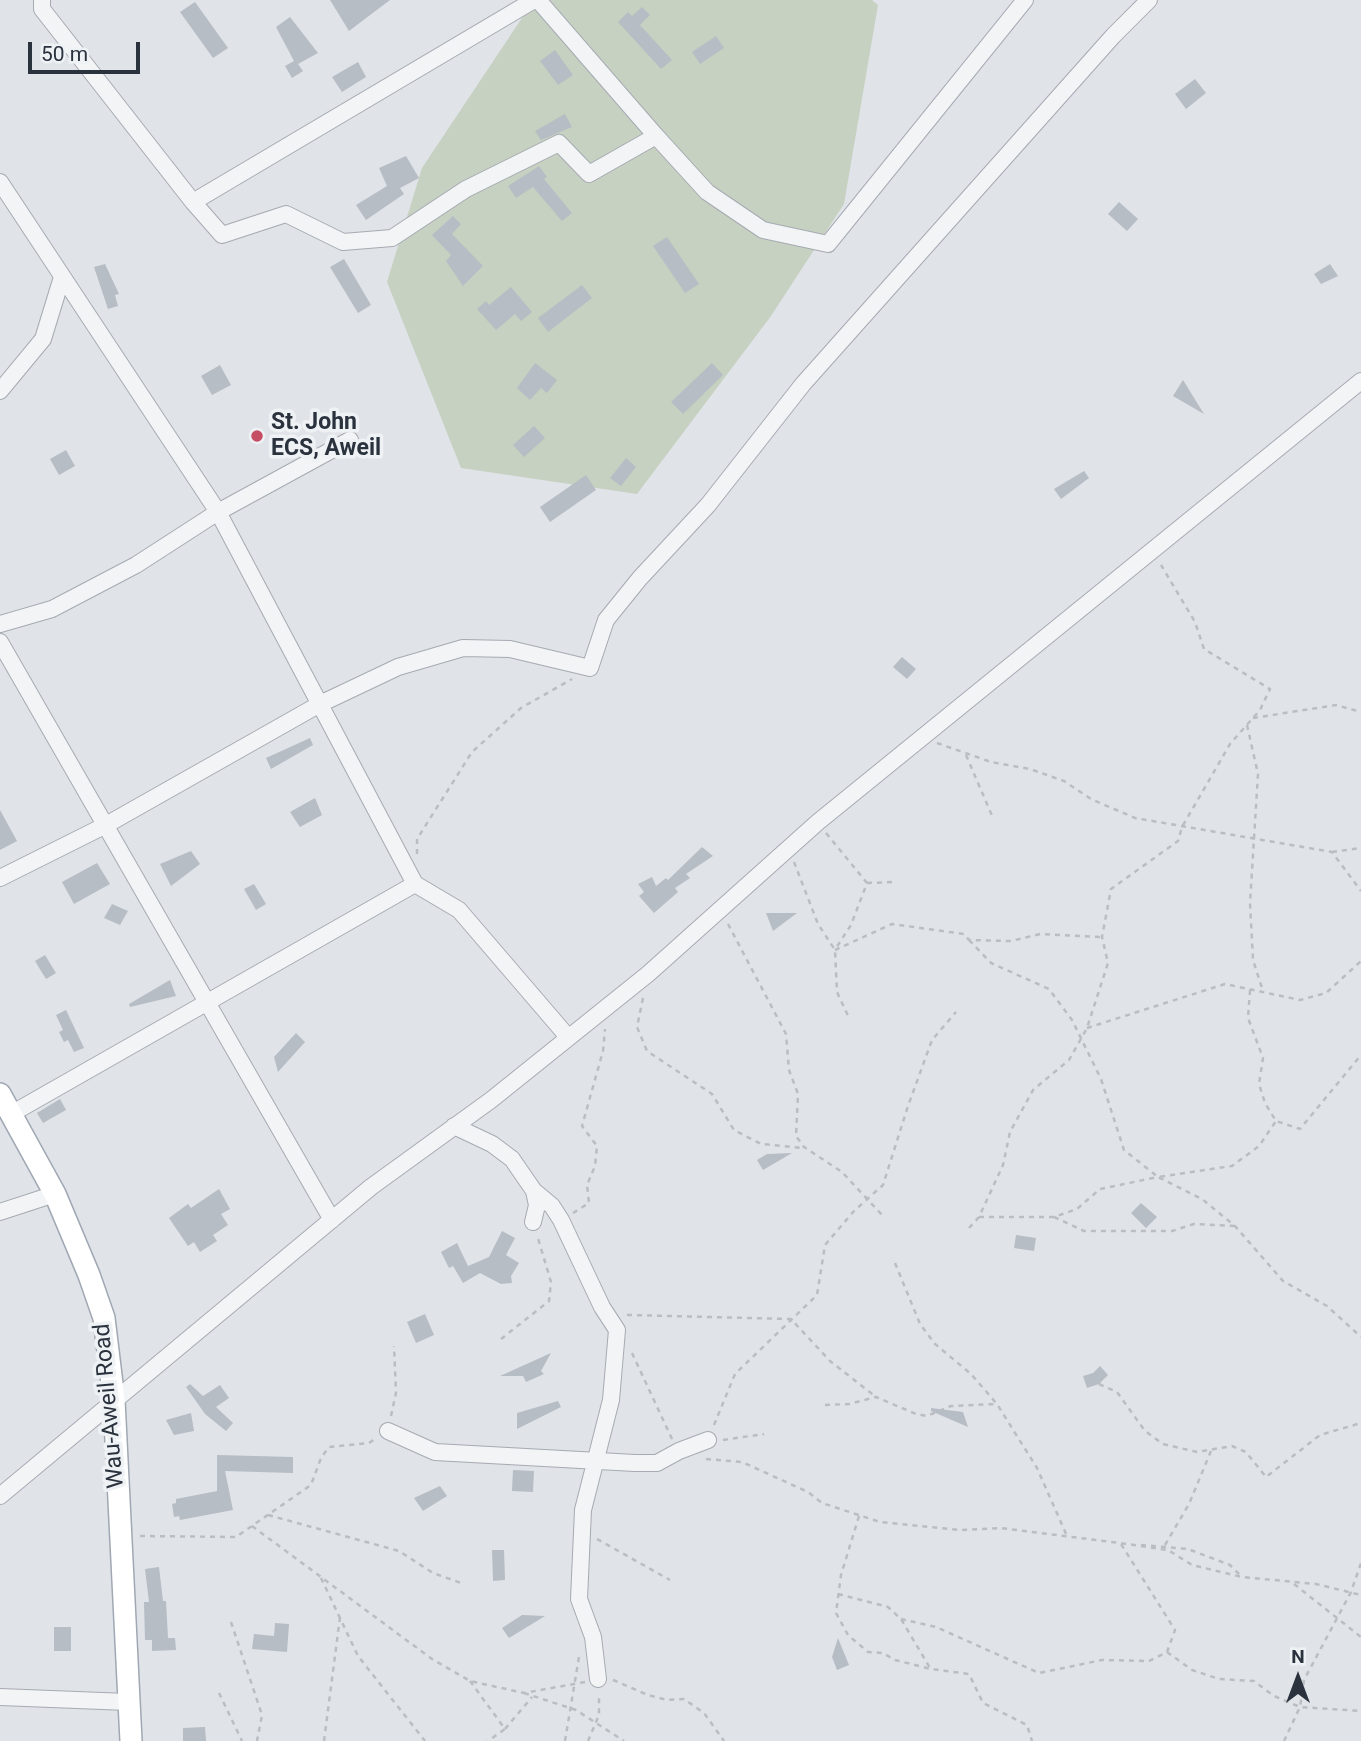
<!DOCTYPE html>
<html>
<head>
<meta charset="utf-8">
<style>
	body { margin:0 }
	#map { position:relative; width:1361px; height:1741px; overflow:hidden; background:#e0e3e8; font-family:Roboto,sans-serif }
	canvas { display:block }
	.north { position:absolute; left:1263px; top:1643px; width:70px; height:70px; -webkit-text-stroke:5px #eff2f5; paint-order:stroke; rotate:0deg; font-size:19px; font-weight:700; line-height:28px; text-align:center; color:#2a323e }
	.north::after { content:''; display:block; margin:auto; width:24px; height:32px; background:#2a323e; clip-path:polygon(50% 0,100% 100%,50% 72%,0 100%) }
	.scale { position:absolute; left:28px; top:42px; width:112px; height:32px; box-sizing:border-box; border:4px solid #2a323e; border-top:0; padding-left:9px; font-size:21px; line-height:24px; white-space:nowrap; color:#2a323e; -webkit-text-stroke:5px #eff2f5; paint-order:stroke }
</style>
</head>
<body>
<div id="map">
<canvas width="1361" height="1741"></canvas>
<div class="north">N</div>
<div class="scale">50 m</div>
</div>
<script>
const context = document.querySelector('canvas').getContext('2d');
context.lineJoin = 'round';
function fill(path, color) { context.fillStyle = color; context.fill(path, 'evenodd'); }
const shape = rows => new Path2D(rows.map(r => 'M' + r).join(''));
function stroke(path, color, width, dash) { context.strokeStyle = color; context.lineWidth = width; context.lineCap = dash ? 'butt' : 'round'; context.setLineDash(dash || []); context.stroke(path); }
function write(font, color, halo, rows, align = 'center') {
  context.font = font + ' Roboto,sans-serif'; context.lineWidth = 7; context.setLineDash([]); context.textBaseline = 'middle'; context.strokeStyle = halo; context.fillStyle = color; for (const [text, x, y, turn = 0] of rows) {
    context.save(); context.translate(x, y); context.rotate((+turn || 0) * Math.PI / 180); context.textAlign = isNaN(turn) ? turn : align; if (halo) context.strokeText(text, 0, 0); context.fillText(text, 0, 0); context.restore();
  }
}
fill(shape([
	[534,0,872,0,878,5,844,204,771,316,637,494,461,468,387,282,422,168]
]), '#c6d1c1');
fill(shape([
	[330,0,390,0,349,31],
	[195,2,228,48,213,58,180,12],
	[642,7,650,15,640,25,672,60,661,69,618,22,628,12,632,16],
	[290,17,318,53,298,64,303,71,292,78,285,66,294,61,276,27],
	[716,36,724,48,700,64,692,52],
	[555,50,573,75,558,85,540,61],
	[358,62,366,77,342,92,332,77],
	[1195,79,1206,93,1186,109,1175,94],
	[565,114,572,127,541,140,535,131],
	[406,156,419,178,400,188,404,194,366,220,356,205,387,186,379,168],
	[539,166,547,177,544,179,572,213,562,221,533,187,516,198,508,186],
	[1119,202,1138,219,1127,231,1108,214],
	[453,216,461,224,452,234,483,266,463,286,446,261,451,255,432,235],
	[667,237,699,284,685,293,653,246],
	[344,259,371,305,358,313,330,267],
	[105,264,119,294,115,295,118,306,108,309,94,267],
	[1330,264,1338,276,1321,284,1314,274],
	[582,285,592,298,548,332,538,318],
	[511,287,532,312,521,321,515,314,496,330,477,309,486,301,489,305],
	[535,363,557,380,547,393,541,388,530,400,517,388],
	[712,363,723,375,683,414,671,402],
	[220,365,231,385,212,395,201,376],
	[1183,380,1204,414,1173,396],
	[534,426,545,438,524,457,513,445],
	[66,450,75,466,59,475,50,459],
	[626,458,636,467,621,486,610,478],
	[1084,471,1089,478,1061,499,1054,489],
	[586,475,596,490,550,522,540,507],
	[902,657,916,669,907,679,893,667],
	[310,738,313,745,271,769,266,758],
	[315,798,322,815,300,827,290,812],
	[0,810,17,841,0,850],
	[702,847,713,856,686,874,690,878,675,888,678,892,654,913,639,896,644,892,638,884,652,877,656,886,666,878,668,880],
	[191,851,200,864,171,886,160,864],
	[97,863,110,884,74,904,62,882],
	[254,884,266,904,256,910,244,889],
	[112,904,128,911,120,925,104,918],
	[766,913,797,913,773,931],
	[45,955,56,973,46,979,35,961],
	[170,980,176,996,130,1007,129,1004],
	[66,1010,84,1048,74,1052,68,1040,64,1042,59,1032,63,1030,56,1015],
	[296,1033,305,1042,278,1072,274,1057],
	[60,1099,66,1110,43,1123,37,1113],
	[792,1153,763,1170,757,1160,767,1154],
	[219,1189,230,1209,221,1214,228,1225,213,1235,217,1241,200,1252,194,1242,188,1246,169,1218,188,1204,191,1208],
	[1141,1203,1157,1217,1146,1228,1131,1213],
	[502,1231,515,1238,506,1255,519,1263,511,1276,512,1283,501,1284,480,1273,463,1283,453,1266,449,1268,441,1252,457,1243,468,1266,489,1257],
	[1016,1235,1036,1238,1034,1251,1014,1248],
	[425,1314,434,1335,416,1343,407,1322],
	[551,1353,541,1371,544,1374,526,1382,523,1376,500,1376],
	[1100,1366,1108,1375,1099,1384,1087,1388,1083,1376,1093,1373],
	[190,1384,203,1396,220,1385,229,1398,216,1407,233,1423,226,1431,205,1414,186,1387],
	[558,1401,561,1407,517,1429,517,1413],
	[931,1408,963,1412,968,1427,931,1411],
	[191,1413,194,1431,174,1435,166,1420],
	[217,1455,293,1457,293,1473,225,1471,233,1510,180,1520,179,1516,174,1517,172,1504,176,1503,176,1499,217,1491],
	[513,1470,534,1471,533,1492,512,1491],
	[440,1486,447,1496,423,1511,414,1498],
	[492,1550,504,1550,505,1580,493,1581],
	[159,1567,163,1601,166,1601,168,1638,175,1638,176,1650,152,1651,152,1640,145,1640,144,1602,149,1602,145,1569],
	[522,1615,545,1616,509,1638,502,1628],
	[275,1623,289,1624,287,1652,252,1649,254,1634,274,1636],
	[54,1627,71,1627,71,1651,54,1651],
	[838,1638,849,1665,837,1670,832,1657],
	[205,1727,206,1741,183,1741,183,1728]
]), '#b7bdc4');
const minor = shape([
	[42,0,42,9,193,202,534,0],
	[538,0,656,136],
	[0,182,218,512,415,884,459,910,568,1037],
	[193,202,222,235,286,214,343,242,392,238,466,189,559,143,589,174,656,136,707,192,763,230,828,244,1025,0],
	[0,391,43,339,62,277],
	[0,624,52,609,136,565,218,512,350,440],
	[0,642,332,1220],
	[0,878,106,825,320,704,398,667,463,648,510,649,590,668,606,620,640,578,708,505,803,384,1113,36,1149,0],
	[11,1114,415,884],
	[454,1126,492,1144,512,1159,534,1191,537,1205,533,1222],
	[534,1191,552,1206,561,1220,602,1307,617,1330,611,1400,583,1510,579,1599,593,1637,598,1679],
	[0,1212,55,1194],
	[388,1431,435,1452,635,1463,657,1463,679,1451,708,1440],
	[0,1496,371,1187,491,1100,648,974,818,822,1361,381],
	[0,1697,128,1702]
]);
const major = shape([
	[0,1094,55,1194,89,1275,104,1318,114,1400,131,1741]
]);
stroke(minor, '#a6aab2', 18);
stroke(major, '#a0a8b3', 24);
stroke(shape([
	[1253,718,1336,705,1361,712],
	[1247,725,1258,774,1250,903,1253,960,1263,991],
	[937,743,991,762,1030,769,1064,781,1091,799,1135,818,1332,852,1361,891],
	[966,755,993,818],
	[826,833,867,883,851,925,836,948],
	[1332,852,1361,848],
	[417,854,417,839,472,752,521,708,572,679],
	[794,862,818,924,835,950,837,992,849,1018],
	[867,883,895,882],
	[728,924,786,1034,789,1070,798,1094,796,1136,804,1147,842,1172,883,1216],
	[969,940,991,963,1049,989,1072,1020,1101,1079,1124,1150,1158,1177,1232,1166,1259,1146,1276,1121],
	[835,950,892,924,964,934,969,940,1011,941,1040,934,1101,937],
	[1250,990,1248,1018,1263,1058,1259,1084,1265,1103,1276,1121,1300,1129,1361,1055],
	[643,998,637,1027,647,1051,712,1094,734,1130,761,1144,803,1148],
	[1087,1028,1225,984,1300,1000,1326,993,1361,961],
	[573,1213,589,1203,587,1185,595,1166,597,1146,582,1126,603,1051,605,1029],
	[979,1217,1054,1217,1077,1209,1100,1189,1158,1177,1202,1199,1235,1226,1283,1281,1327,1306,1361,1337],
	[1054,1217,1084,1231,1172,1231,1194,1224,1235,1226],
	[969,1228,979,1217,1003,1165,1010,1132,1033,1090,1069,1060,1087,1028,1108,963,1102,937,1111,889,1178,841,1182,827,1230,744,1260,710,1270,689,1204,649,1195,622,1161,565],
	[895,1263,920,1324,935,1344,971,1374,997,1404,1037,1468,1067,1536],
	[627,1315,791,1319,830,1361,876,1397],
	[501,1339,549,1301,551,1282,537,1235],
	[632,1353,672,1439],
	[1099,1384,1117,1392,1145,1431,1163,1444,1197,1452,1232,1446,1246,1452,1266,1477,1320,1435,1361,1423],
	[825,1405,849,1404,876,1397,916,1414,927,1416,951,1406,997,1404],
	[391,1416,396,1393,394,1346],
	[714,1425,735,1374,817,1295,825,1245,854,1211,883,1185,908,1106,932,1040,956,1012],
	[723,1440,764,1434],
	[706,1459,742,1462,808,1492,822,1503,880,1522,960,1530,1001,1528,1120,1543,1168,1550,1192,1565,1242,1577,1316,1584,1361,1595],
	[268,1515,399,1551,433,1573,464,1584],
	[859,1516,841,1575,836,1613,848,1635,868,1652,883,1653,895,1660,931,1669,969,1674,983,1703,1027,1725,1032,1741],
	[252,1526,432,1659,470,1681,524,1693,585,1682],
	[140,1536,236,1537,311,1485,321,1458,329,1447,369,1443,375,1439],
	[597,1539,670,1580],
	[1141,1545,1188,1549,1230,1565,1242,1577],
	[1165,1545,1189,1504,1211,1451],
	[321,1578,358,1656,425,1741],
	[1294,1584,1361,1637],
	[838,1594,888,1607,901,1619,930,1668],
	[901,1619,936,1627,1039,1673,1102,1660,1149,1661,1167,1652,1175,1630,1121,1544],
	[231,1622,262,1715,257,1741],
	[1167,1652,1192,1670,1219,1679,1254,1681,1274,1696,1300,1707,1361,1711],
	[613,1680,648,1695,667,1700,684,1699,704,1713,724,1741],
	[470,1681,505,1729,488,1741],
	[219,1693,242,1741],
	[524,1693,576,1710,624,1741],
	[505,1729,532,1697],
	[324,1741,340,1617],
	[565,1741,579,1657],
	[588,1741,599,1715,599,1694],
	[1284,1741,1300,1707,1304,1680,1351,1592,1361,1563]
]), '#babec2', 2.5, [5, 5]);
stroke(minor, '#f2f4f6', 16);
stroke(major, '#fff', 21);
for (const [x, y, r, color] of [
	[257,436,7,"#c54d64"]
]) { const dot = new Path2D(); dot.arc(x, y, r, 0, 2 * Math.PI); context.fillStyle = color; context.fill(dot); stroke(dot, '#eff2f5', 2.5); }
write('bold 23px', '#2a323e', '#eff2f5', [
	["St. John",271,423],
	["ECS, Aweil",271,449]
], 'left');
write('23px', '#2a323e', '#eff2f5', [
	["Wau-Aweil Road",110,1406,-95]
]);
</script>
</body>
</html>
